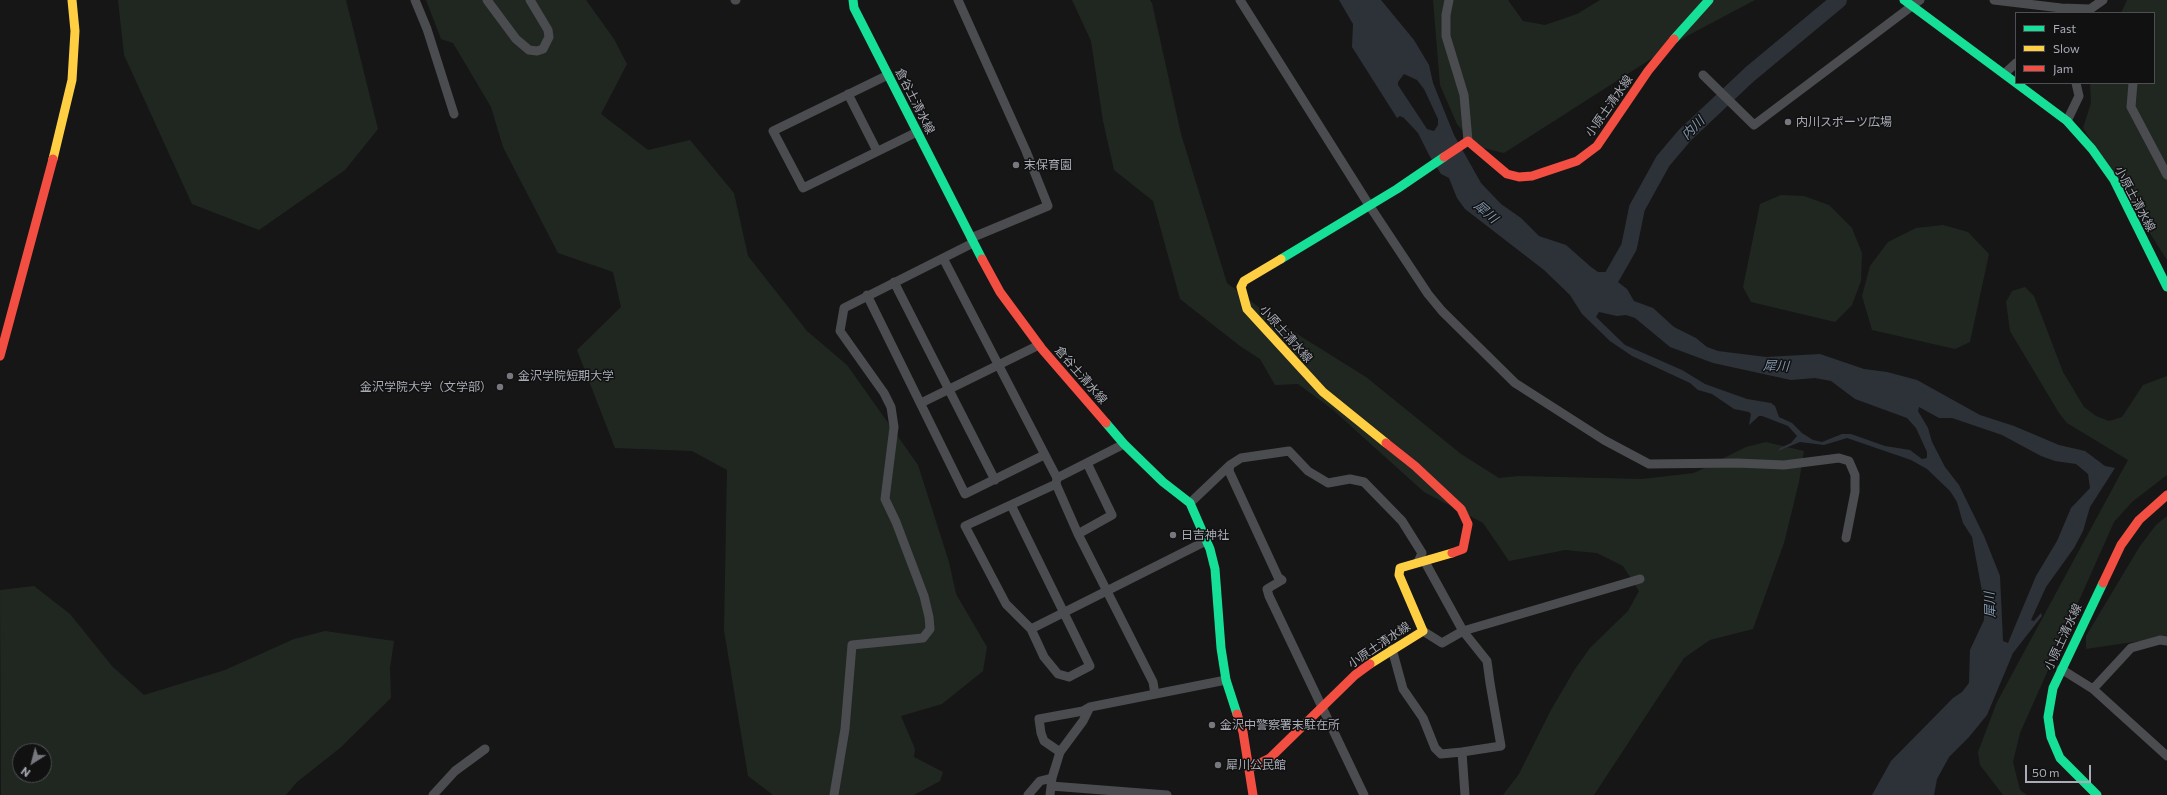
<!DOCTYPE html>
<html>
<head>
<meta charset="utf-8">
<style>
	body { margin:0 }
	#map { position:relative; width:2167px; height:795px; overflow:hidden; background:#161617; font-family:Commissioner,sans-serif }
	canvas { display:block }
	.legend { position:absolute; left:2015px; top:12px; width:140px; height:72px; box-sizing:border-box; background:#111112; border:1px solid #4e4f54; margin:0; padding:5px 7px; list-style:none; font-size:12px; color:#a9acb6 }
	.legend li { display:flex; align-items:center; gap:8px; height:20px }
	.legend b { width:20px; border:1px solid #4e4f54 }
	.north { position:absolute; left:12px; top:743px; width:40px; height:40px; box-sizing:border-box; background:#111112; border:1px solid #4e4f54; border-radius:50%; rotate:216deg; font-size:11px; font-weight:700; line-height:16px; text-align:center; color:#a9acb6 }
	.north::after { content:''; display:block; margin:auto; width:14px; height:18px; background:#76787e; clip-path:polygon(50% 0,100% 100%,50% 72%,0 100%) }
	.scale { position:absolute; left:2025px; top:765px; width:66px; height:18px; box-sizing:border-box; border:2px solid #a9acb6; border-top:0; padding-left:5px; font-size:12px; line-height:14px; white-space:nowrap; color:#a9acb6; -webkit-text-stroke:3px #111112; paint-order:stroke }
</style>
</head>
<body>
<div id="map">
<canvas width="2167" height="795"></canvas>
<ul class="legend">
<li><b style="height:5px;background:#16e098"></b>Fast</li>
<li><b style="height:5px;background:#ffcf43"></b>Slow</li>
<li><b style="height:5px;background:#f24e42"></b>Jam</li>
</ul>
<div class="north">N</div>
<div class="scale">50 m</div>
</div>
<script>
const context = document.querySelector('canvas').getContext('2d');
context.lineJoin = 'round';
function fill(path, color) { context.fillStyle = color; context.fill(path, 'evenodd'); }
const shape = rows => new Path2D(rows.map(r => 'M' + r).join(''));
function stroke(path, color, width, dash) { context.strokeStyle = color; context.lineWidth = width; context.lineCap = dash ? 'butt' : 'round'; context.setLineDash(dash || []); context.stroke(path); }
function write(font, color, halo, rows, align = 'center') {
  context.font = font + ' Commissioner,"Noto Sans JP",sans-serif'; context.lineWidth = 3; context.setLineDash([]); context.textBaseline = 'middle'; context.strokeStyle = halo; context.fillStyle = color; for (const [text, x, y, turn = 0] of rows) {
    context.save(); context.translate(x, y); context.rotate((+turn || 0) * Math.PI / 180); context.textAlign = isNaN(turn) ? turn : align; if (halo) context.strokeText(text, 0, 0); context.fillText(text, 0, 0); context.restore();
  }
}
fill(shape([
	[118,0,346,0,378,129,345,170,259,230,192,204,124,55],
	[426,0,586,0,614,39,627,64,601,114,648,150,690,140,734,193,748,256,807,331,847,365,918,465,949,562,956,594,987,647,983,671,942,704,901,716,915,749,914,757,943,772,940,781,914,795,773,795,748,776,724,630,727,470,692,451,615,448,577,350,621,307,613,272,558,253,503,147,491,107,453,43,441,39],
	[1072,0,1150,0,1152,3,1181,134,1227,283,1281,324,1366,377,1461,454,1499,478,1519,476,1642,479,1694,473,1746,447,1766,442,1804,451,1799,482,1784,543,1753,629,1710,640,1684,658,1594,795,1503,795,1519,774,1551,710,1575,669,1590,648,1628,611,1639,591,1623,566,1597,553,1565,550,1509,561,1483,523,1424,492,1332,409,1298,384,1275,385,1260,359,1240,346,1180,299,1153,201,1114,170,1103,121,1091,41],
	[1433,0,1508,0,1523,21,1545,25,1577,14,1600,0,1755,0,1687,36,1504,153,1475,146,1457,124,1440,85],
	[2127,0,2167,0,2167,260,2083,128,2091,103,2090,83,2154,83,2154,13,2121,13],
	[1781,195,1804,196,1829,205,1852,228,1862,253,1861,281,1852,305,1835,322,1751,302,1743,287,1760,204],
	[1943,225,1968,232,1989,254,1970,342,1955,349,1872,330,1862,296,1870,266,1888,242,1916,228],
	[2025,287,2034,296,2063,372,2084,407,2096,416,2109,421,2122,417,2143,385,2167,376,2167,475,2132,502,2114,522,2020,733,2013,762,2020,790,2027,795,2003,795,1980,765,1978,752,1997,702,2128,460,2067,423,2059,413,2010,331,2006,302,2012,291],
	[2167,516,2167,637,2086,649,2086,636,2140,546,2156,525],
	[34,586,70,614,112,666,144,695,225,670,294,639,325,631,394,641,390,668,391,698,340,748,297,782,286,795,1,795,0,590],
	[20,751,44,751,44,775,20,775]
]), '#202721');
fill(shape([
	[1339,0,1381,0,1414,40,1429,65,1433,83,1454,135,1481,183,1501,204,1521,218,1539,236,1566,245,1591,267,1598,272,1605,272,1627,289,1634,301,1653,308,1674,327,1696,338,1707,347,1718,351,1766,357,1820,354,1864,369,1887,372,1917,380,1980,415,2014,426,2059,445,2085,451,2105,466,2115,468,2090,507,2083,531,2074,548,2046,587,2031,620,2034,621,2041,613,2042,616,2013,653,1987,715,1969,737,1949,757,1937,779,1934,795,1872,795,1891,761,1953,698,1962,692,1969,683,1970,650,1984,620,1984,602,1972,537,1963,523,1957,502,1950,491,1927,469,1911,460,1847,438,1824,445,1800,442,1778,451,1780,448,1791,443,1797,436,1788,426,1762,416,1759,416,1749,425,1751,414,1749,412,1734,409,1712,394,1698,390,1690,383,1632,356,1610,341,1582,314,1570,295,1544,270,1465,209,1457,198,1449,178,1441,174,1429,155,1418,133,1404,118,1400,116,1397,118,1352,47,1353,24],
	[1404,74,1417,80,1424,89,1438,119,1438,125,1434,131,1427,129,1398,85,1398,82],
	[1599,312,1617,316,1626,315,1635,318,1670,347,1713,363,1791,380,1815,378,1831,381,1855,399,1907,418,1916,428,1927,452,1927,458,1922,459,1910,450,1885,446,1851,434,1842,434,1822,442,1813,440,1802,433,1792,423,1779,417,1775,406,1771,403,1747,399,1705,384,1682,370,1625,345,1596,317],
	[1919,407,1939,418,1952,418,2002,435,2041,456,2055,461,2076,464,2088,474,2090,488,2071,508,2057,541,2036,576,2008,643,2003,641,2000,576,1984,536,1959,485,1945,467,1932,442,1928,428,1918,411]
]), '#2d3239');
stroke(shape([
	[1601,296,1629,247,1637,208,1663,161,1685,135,1750,74,1839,0]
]), '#2d3239', 16);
stroke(shape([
	[415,0,427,29,454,114],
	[487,0,516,39,529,50,537,51,543,49,549,37,548,30,530,0],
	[735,0,736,0],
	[958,0,1026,151,1048,206,971,238],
	[1240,0,1369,205,1428,294,1442,311,1515,383,1604,440,1649,464,1737,463,1784,465,1839,458,1849,461,1855,475,1855,492,1846,538],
	[1449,0,1446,15,1446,36,1464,95,1468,141],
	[1994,0,2061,8,2090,9],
	[2086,12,2103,0],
	[2004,74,2016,63],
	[888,75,773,131,803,188,917,132],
	[1703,75,1754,125,1920,0],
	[2133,83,2131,107,2167,175],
	[848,94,877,151],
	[2067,121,2079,96,2076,83],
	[943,258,1057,478,1056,484,1078,534,1153,682,1155,694],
	[894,282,995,480],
	[867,295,965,494,1044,455],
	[921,403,1039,345],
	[1230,465,1229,471,1278,577,1282,580,1267,589,1269,596,1364,795],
	[1057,478,1124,444],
	[1056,484,965,526,1006,604,1031,629,1206,541],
	[1190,503,1230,465,1241,458,1289,451,1308,471,1328,483,1350,479,1364,482,1402,521,1422,553,1418,562],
	[1011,505,1090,666,1069,677,1058,674,1044,657,1031,629],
	[1078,534,1112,515,1087,463],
	[1425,562,1463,631,1487,661,1490,683,1501,746,1462,752,1465,795],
	[1423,631,1442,643,1463,631,1640,579],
	[1392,649,1403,689,1423,718,1435,748,1441,754,1462,752],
	[2061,669,2093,689,2167,756],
	[2093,689,2131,648,2160,640,2167,641],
	[1060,752,1044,741,1041,733,1039,719,1083,711,1090,707],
	[1051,786,1167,795],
	[433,795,455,771,485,749],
	[834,795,845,729,852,645,923,638,930,629,929,617,924,596,896,522,885,499,894,427,891,407,884,393,840,331,844,308,973,243],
	[1028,795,1040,781,1052,778],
	[1050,795,1052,778,1060,752,1083,721,1090,707,1226,680]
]), '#4b4c4f', 9);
stroke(shape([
	[853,0,854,8,982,259],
	[1904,0,2016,83],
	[1674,39,1709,0],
	[2016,83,2067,121,2092,149,2114,180,2167,287],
	[1281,259,1397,189,1444,157],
	[1106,423,1124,444,1163,482,1190,503,1210,549,1215,569,1221,648,1226,680,1237,714],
	[2097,795,2060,758,2051,737,2048,717,2053,688,2103,583]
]), '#16e098', 9);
stroke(shape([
	[53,159,72,80,75,31,72,0],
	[1281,259,1244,281,1241,287,1247,309,1323,392,1386,443],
	[1370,664,1423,631,1399,575,1400,568,1452,553]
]), '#ffcf43', 9);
stroke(shape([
	[1444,157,1468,141,1507,174,1519,177,1532,176,1577,161,1597,146,1648,71,1674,39],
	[982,259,1000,292,1042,349,1106,423],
	[0,356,53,159],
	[1386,443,1415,466,1461,509,1468,524,1463,549,1452,553],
	[2103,583,2121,545,2139,520,2167,495],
	[1237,714,1243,732,1253,795],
	[1250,768,1270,758,1355,675,1370,664]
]), '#f24e42', 9);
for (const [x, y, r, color] of [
	[1788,122,4,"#76787e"],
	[1016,165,4,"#76787e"],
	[510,376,4,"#76787e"],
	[500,387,4,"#76787e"],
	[1173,535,4,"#76787e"],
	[1212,725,4,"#76787e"],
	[1218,765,4,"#76787e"]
]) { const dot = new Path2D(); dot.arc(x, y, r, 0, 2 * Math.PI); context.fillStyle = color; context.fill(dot); stroke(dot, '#111112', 1.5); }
write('12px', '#a9acb6', '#111112', [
	["倉谷土清水線",915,101,63],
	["小原土清水線",1609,106,-55],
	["小原土清水線",2135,199,62],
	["小原土清水線",1286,334,48],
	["倉谷土清水線",1081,375,49],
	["小原土清水線",2063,637,-65],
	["小原土清水線",1379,645,-34]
]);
write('12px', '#a9acb6', '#111112', [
	["内川スポーツ広場",1796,122],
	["末保育園",1024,165],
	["金沢学院短期大学",518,376],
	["金沢学院大学（文学部）",492,387,"right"],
	["日吉神社",1181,535],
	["金沢中警察署末駐在所",1220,725],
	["犀川公民館",1226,765]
], 'left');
write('italic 13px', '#8297ae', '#111112', [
	["内川",1693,128,-45],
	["犀川",1486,212,41],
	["犀川",1776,366,3],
	["犀川",1990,605,-92]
]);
</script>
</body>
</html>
